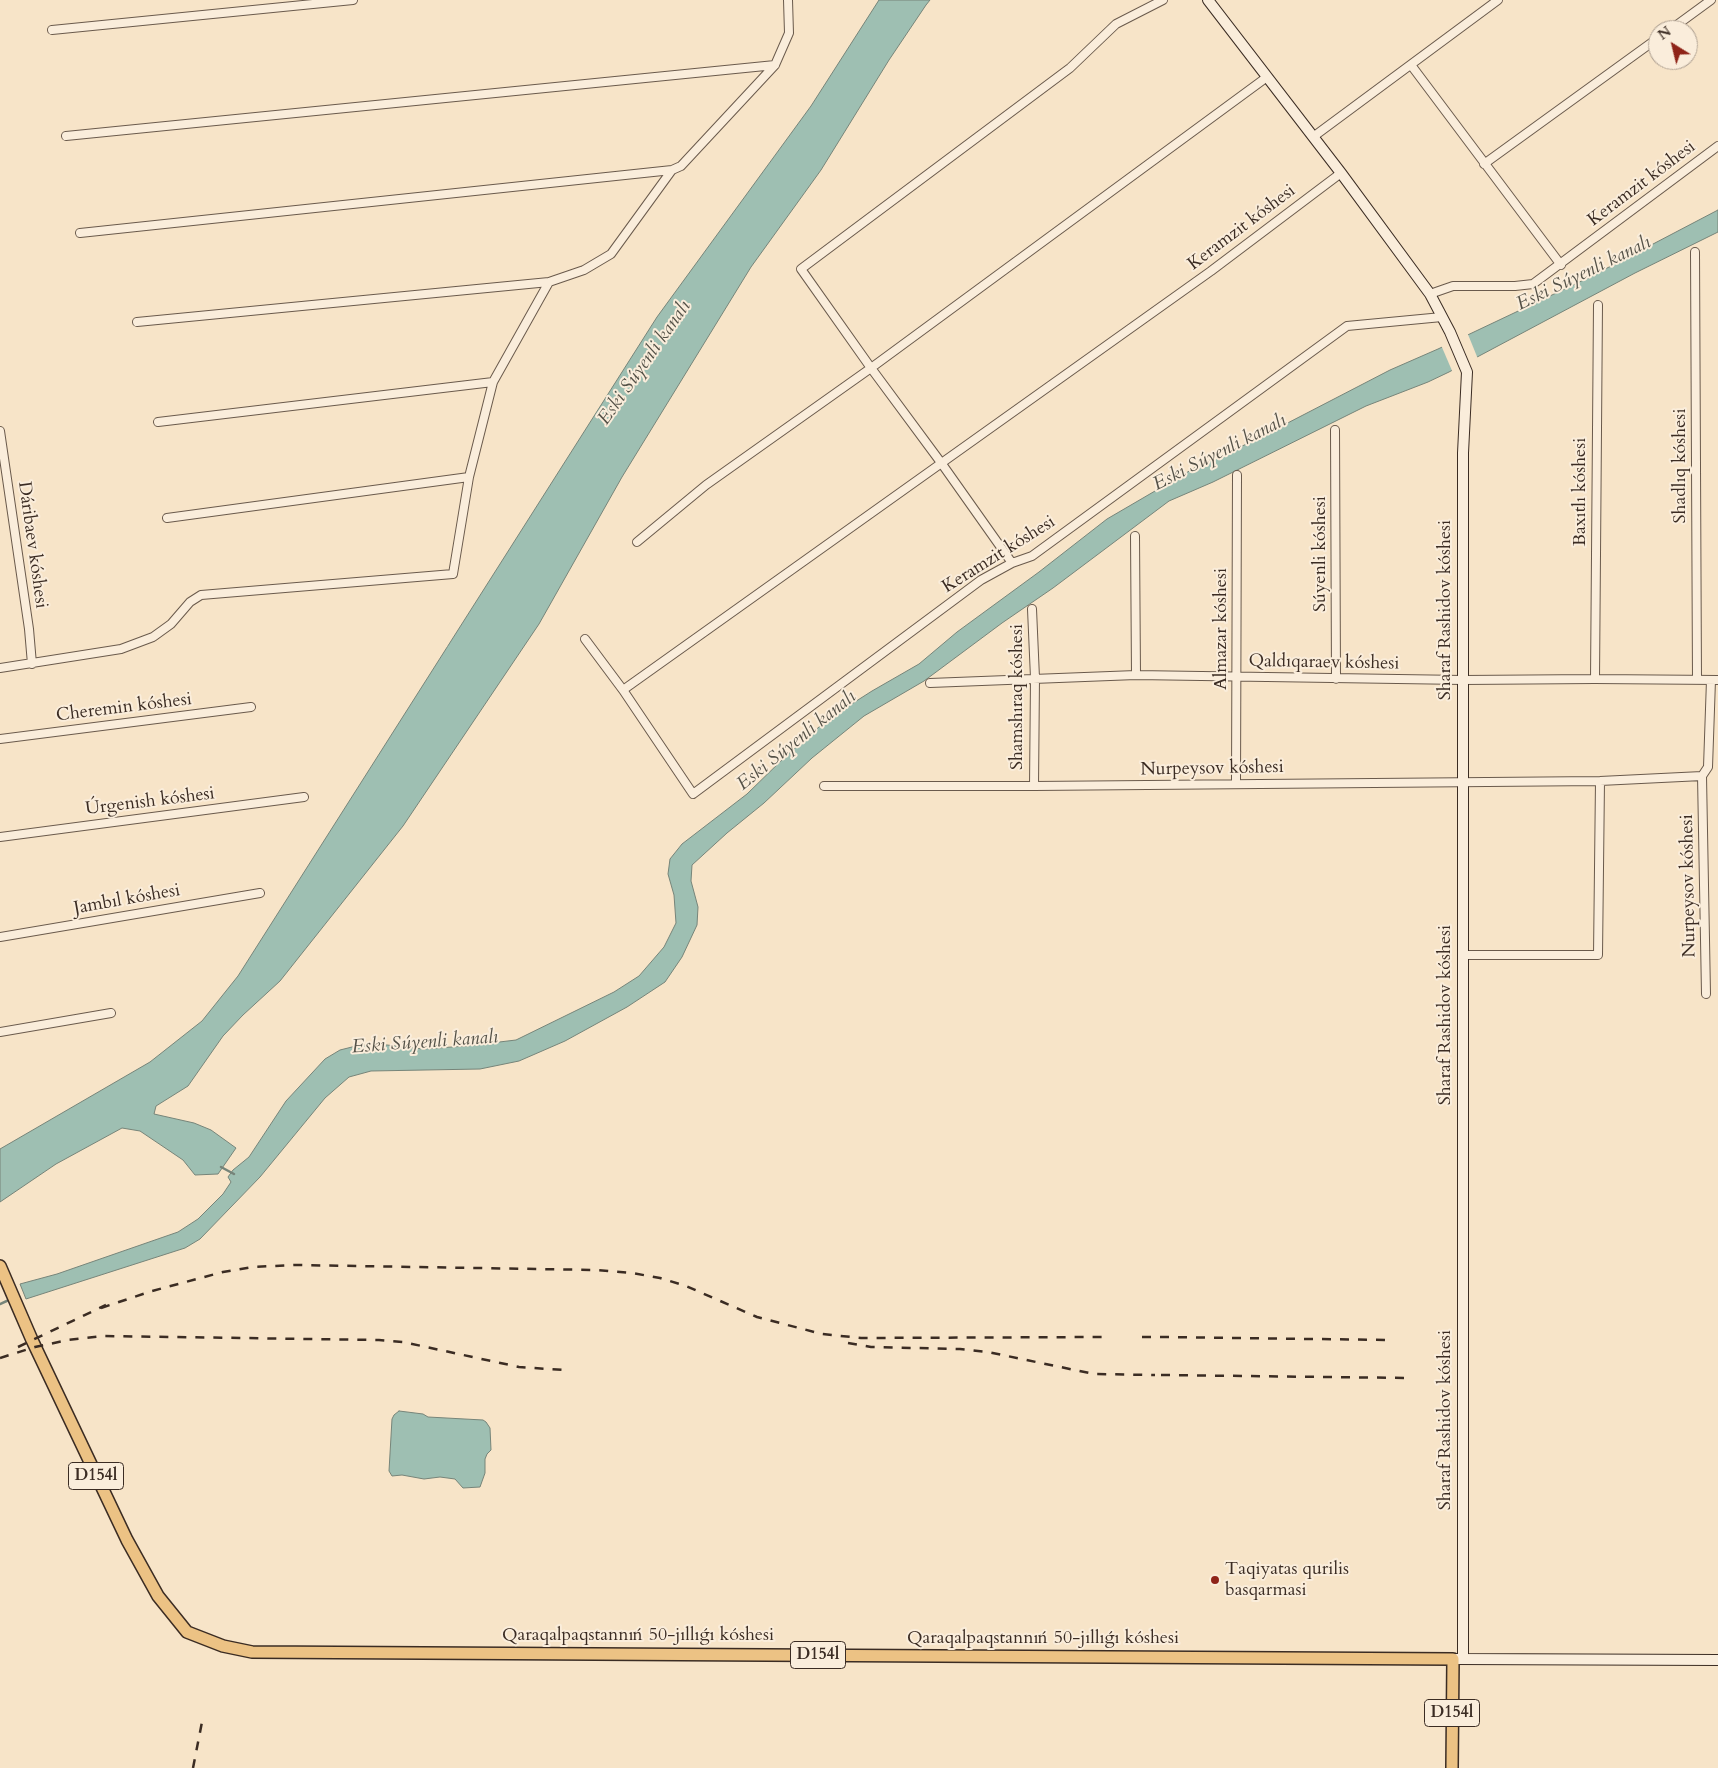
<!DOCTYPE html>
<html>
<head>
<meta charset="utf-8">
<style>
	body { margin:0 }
	#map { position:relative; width:1718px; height:1768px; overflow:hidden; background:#f7e4c8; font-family:Cardo,serif }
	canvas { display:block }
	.north { position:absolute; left:1648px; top:20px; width:50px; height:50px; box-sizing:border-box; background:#faeddb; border:1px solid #aea091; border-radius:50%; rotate:324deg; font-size:14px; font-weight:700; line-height:20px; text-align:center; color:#3b2c23 }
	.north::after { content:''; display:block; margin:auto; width:18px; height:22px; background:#8f2418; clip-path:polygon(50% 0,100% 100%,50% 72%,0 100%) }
</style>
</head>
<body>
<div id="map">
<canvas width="1718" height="1768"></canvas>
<div class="north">N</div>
</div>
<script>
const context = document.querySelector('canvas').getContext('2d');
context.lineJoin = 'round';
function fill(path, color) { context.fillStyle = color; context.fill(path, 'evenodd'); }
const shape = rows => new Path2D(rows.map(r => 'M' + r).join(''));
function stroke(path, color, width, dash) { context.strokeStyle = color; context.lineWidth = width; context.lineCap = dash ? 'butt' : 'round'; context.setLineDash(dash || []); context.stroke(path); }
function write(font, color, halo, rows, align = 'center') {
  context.font = font + ' Cardo,serif'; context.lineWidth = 4; context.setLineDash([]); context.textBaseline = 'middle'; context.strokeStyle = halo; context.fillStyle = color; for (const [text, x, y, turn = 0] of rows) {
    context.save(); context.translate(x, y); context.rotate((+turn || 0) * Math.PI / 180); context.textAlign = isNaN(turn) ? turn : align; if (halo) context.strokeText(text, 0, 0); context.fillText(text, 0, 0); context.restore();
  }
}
const water = shape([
	[879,0,930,0,926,5,889,60,821,170,751,267,622,477,539,624,403,826,280,981,243,1015,223,1036,188,1086,156,1106,154,1114,194,1123,211,1130,236,1148,218,1174,195,1175,183,1160,140,1131,122,1128,56,1164,0,1202,0,1149,150,1062,202,1021,238,976,657,317,811,106,879,0],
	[1718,210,1718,232,1635,273,1449,372,1428,382,1366,406,1213,482,1169,501,1053,588,1002,623,924,681,864,716,812,758,764,803,727,833,692,865,691,881,698,907,697,925,682,957,665,982,627,1007,565,1041,519,1061,480,1069,371,1071,349,1077,325,1098,260,1177,200,1239,185,1248,26,1299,20,1284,57,1274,178,1232,198,1219,223,1194,231,1182,228,1177,233,1170,249,1157,286,1101,325,1059,340,1050,360,1045,387,1045,423,1049,466,1046,516,1040,614,992,639,976,664,947,676,923,674,895,668,874,670,859,682,844,747,794,785,757,828,719,872,691,919,664,957,632,1039,572,1107,519,1203,463,1249,443,1390,370,1438,349,1590,277,1718,210],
	[399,1411,423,1414,428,1417,483,1420,486,1422,490,1428,491,1450,487,1454,485,1459,485,1473,480,1487,463,1488,455,1479,440,1477,424,1479,402,1475,392,1476,389,1471,392,1419,394,1415,399,1411]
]);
fill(water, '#9ebfb2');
stroke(water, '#768479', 1);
fill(shape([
	[1467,332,1478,359,1453,373,1441,345]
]), '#f7e4c8');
stroke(shape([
	[221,1167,234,1174],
	[0,1304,11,1299]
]), '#768479', 2.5);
const street = shape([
	[52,30,353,0],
	[1670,30,1711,0],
	[1411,65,1561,265],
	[66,136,775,65],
	[1313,137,1498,0],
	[1484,164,1658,38],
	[80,233,672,170],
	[1695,252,1697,680],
	[1430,294,1453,286,1515,286,1533,284,1718,146],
	[137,322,549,282],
	[158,422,493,382],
	[1335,430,1336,679],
	[0,431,29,629,32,664],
	[167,518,469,477],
	[1135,536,1136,675],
	[637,542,706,485,871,368,1267,77],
	[1012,563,942,464,871,368,801,269,1070,68,1116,24,1163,0],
	[1032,609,1035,678,1034,786],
	[585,639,623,690,693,794,981,580,1012,563,1032,556,1347,326,1442,317],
	[0,668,121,649,153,637,171,624,190,602,201,595,453,574,469,477,493,382,549,282,584,270,611,254,672,170,681,166,775,65,789,33,788,0],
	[1595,679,1598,305],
	[930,683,1136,675,1463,680,1595,679,1718,680],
	[623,690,1211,271,1341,173],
	[0,739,251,707],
	[1236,783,1237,475],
	[824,786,1034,786,1600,781,1702,776],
	[0,837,304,797],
	[0,937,260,893],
	[1463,955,1598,955,1600,781],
	[1706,994,1702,776,1708,767,1711,680],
	[0,1032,111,1013]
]);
const secondary = shape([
	[1208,0,1341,173,1430,294,1450,332,1467,372,1463,453,1463,1659],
	[1457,1659,1718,1660]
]);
const primary = shape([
	[0,1266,32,1340,127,1540,158,1596,187,1632,223,1646,252,1652,1453,1659,1452,1768]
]);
stroke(street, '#6a5a4c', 10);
stroke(secondary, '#3b2c23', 12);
stroke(primary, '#3b2c23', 14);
stroke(street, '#faeddb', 8);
stroke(secondary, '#faeddb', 10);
stroke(primary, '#ecc284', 11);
stroke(shape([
	[101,1308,152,1291,223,1272,253,1267,295,1265,597,1270,632,1273,660,1278,686,1286,757,1317,822,1334,861,1338,1103,1337],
	[1142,1337,1155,1337],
	[1160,1337,1389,1340],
	[848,1343,871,1347,960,1349,988,1352,1094,1374,1155,1375],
	[18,1347,106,1305],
	[0,1358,35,1347,68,1340,103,1336,379,1340,403,1342,519,1367,564,1370],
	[1161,1375,1410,1378],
	[193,1768,202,1722]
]), '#3b2c23', 2.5, [9, 9]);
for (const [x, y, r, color] of [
	[1215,1580,5,"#8f2418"]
]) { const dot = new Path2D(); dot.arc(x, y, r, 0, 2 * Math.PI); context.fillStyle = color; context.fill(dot); stroke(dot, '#faeddb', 2); }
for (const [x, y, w] of [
	[96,1476,55],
	[818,1655,55],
	[1452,1713,55]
]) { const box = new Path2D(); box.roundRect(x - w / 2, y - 13.5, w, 27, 4); context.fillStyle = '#faeddb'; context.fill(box); stroke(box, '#3b2c23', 1); }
write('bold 16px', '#3b2c23', null, [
	["D154l",96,1476],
	["D154l",818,1655],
	["D154l",1452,1713]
]);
write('18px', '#3b2c23', '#faeddb', [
	["Keramzit kóshesi",1642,184,-37],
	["Keramzit kóshesi",1242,228,-37],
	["Shadlıq kóshesi",1681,466,-90],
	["Baxıtlı kóshesi",1581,492,-90],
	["Dáribaev kóshesi",32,545,82],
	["Súyenli kóshesi",1321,554,-90],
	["Keramzit kóshesi",999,555,-32],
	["Sharaf Rashidov kóshesi",1446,610,-90],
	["Almazar kóshesi",1222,629,-90],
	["Qaldıqaraev kóshesi",1324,663,1],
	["Shamshıraq kóshesi",1018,697,-90],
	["Cheremin kóshesi",124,708,-7],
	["Nurpeysov kóshesi",1212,769,-1],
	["Úrgenish kóshesi",150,802,-7],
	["Nurpeysov kóshesi",1689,886,-91],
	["Jambıl kóshesi",127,900,-10],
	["Sharaf Rashidov kóshesi",1446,1015,-90],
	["Sharaf Rashidov kóshesi",1446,1420,-90],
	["Qaraqalpaqstannıń 50-jıllıǵı kóshesi",638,1636],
	["Qaraqalpaqstannıń 50-jıllıǵı kóshesi",1043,1639]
]);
write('18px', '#3b2c23', '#faeddb', [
	["Taqiyatas qurilis",1225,1570],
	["basqarmasi",1225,1591]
], 'left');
write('italic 19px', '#545147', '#faeddb', [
	["Eski Súyenli kanalı",1584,274,-26],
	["Eski Súyenli kanalı",645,363,-55],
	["Eski Súyenli kanalı",1220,453,-27],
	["Eski Súyenli kanalı",797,741,-39],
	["Eski Súyenli kanalı",425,1043,-4]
]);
</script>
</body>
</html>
